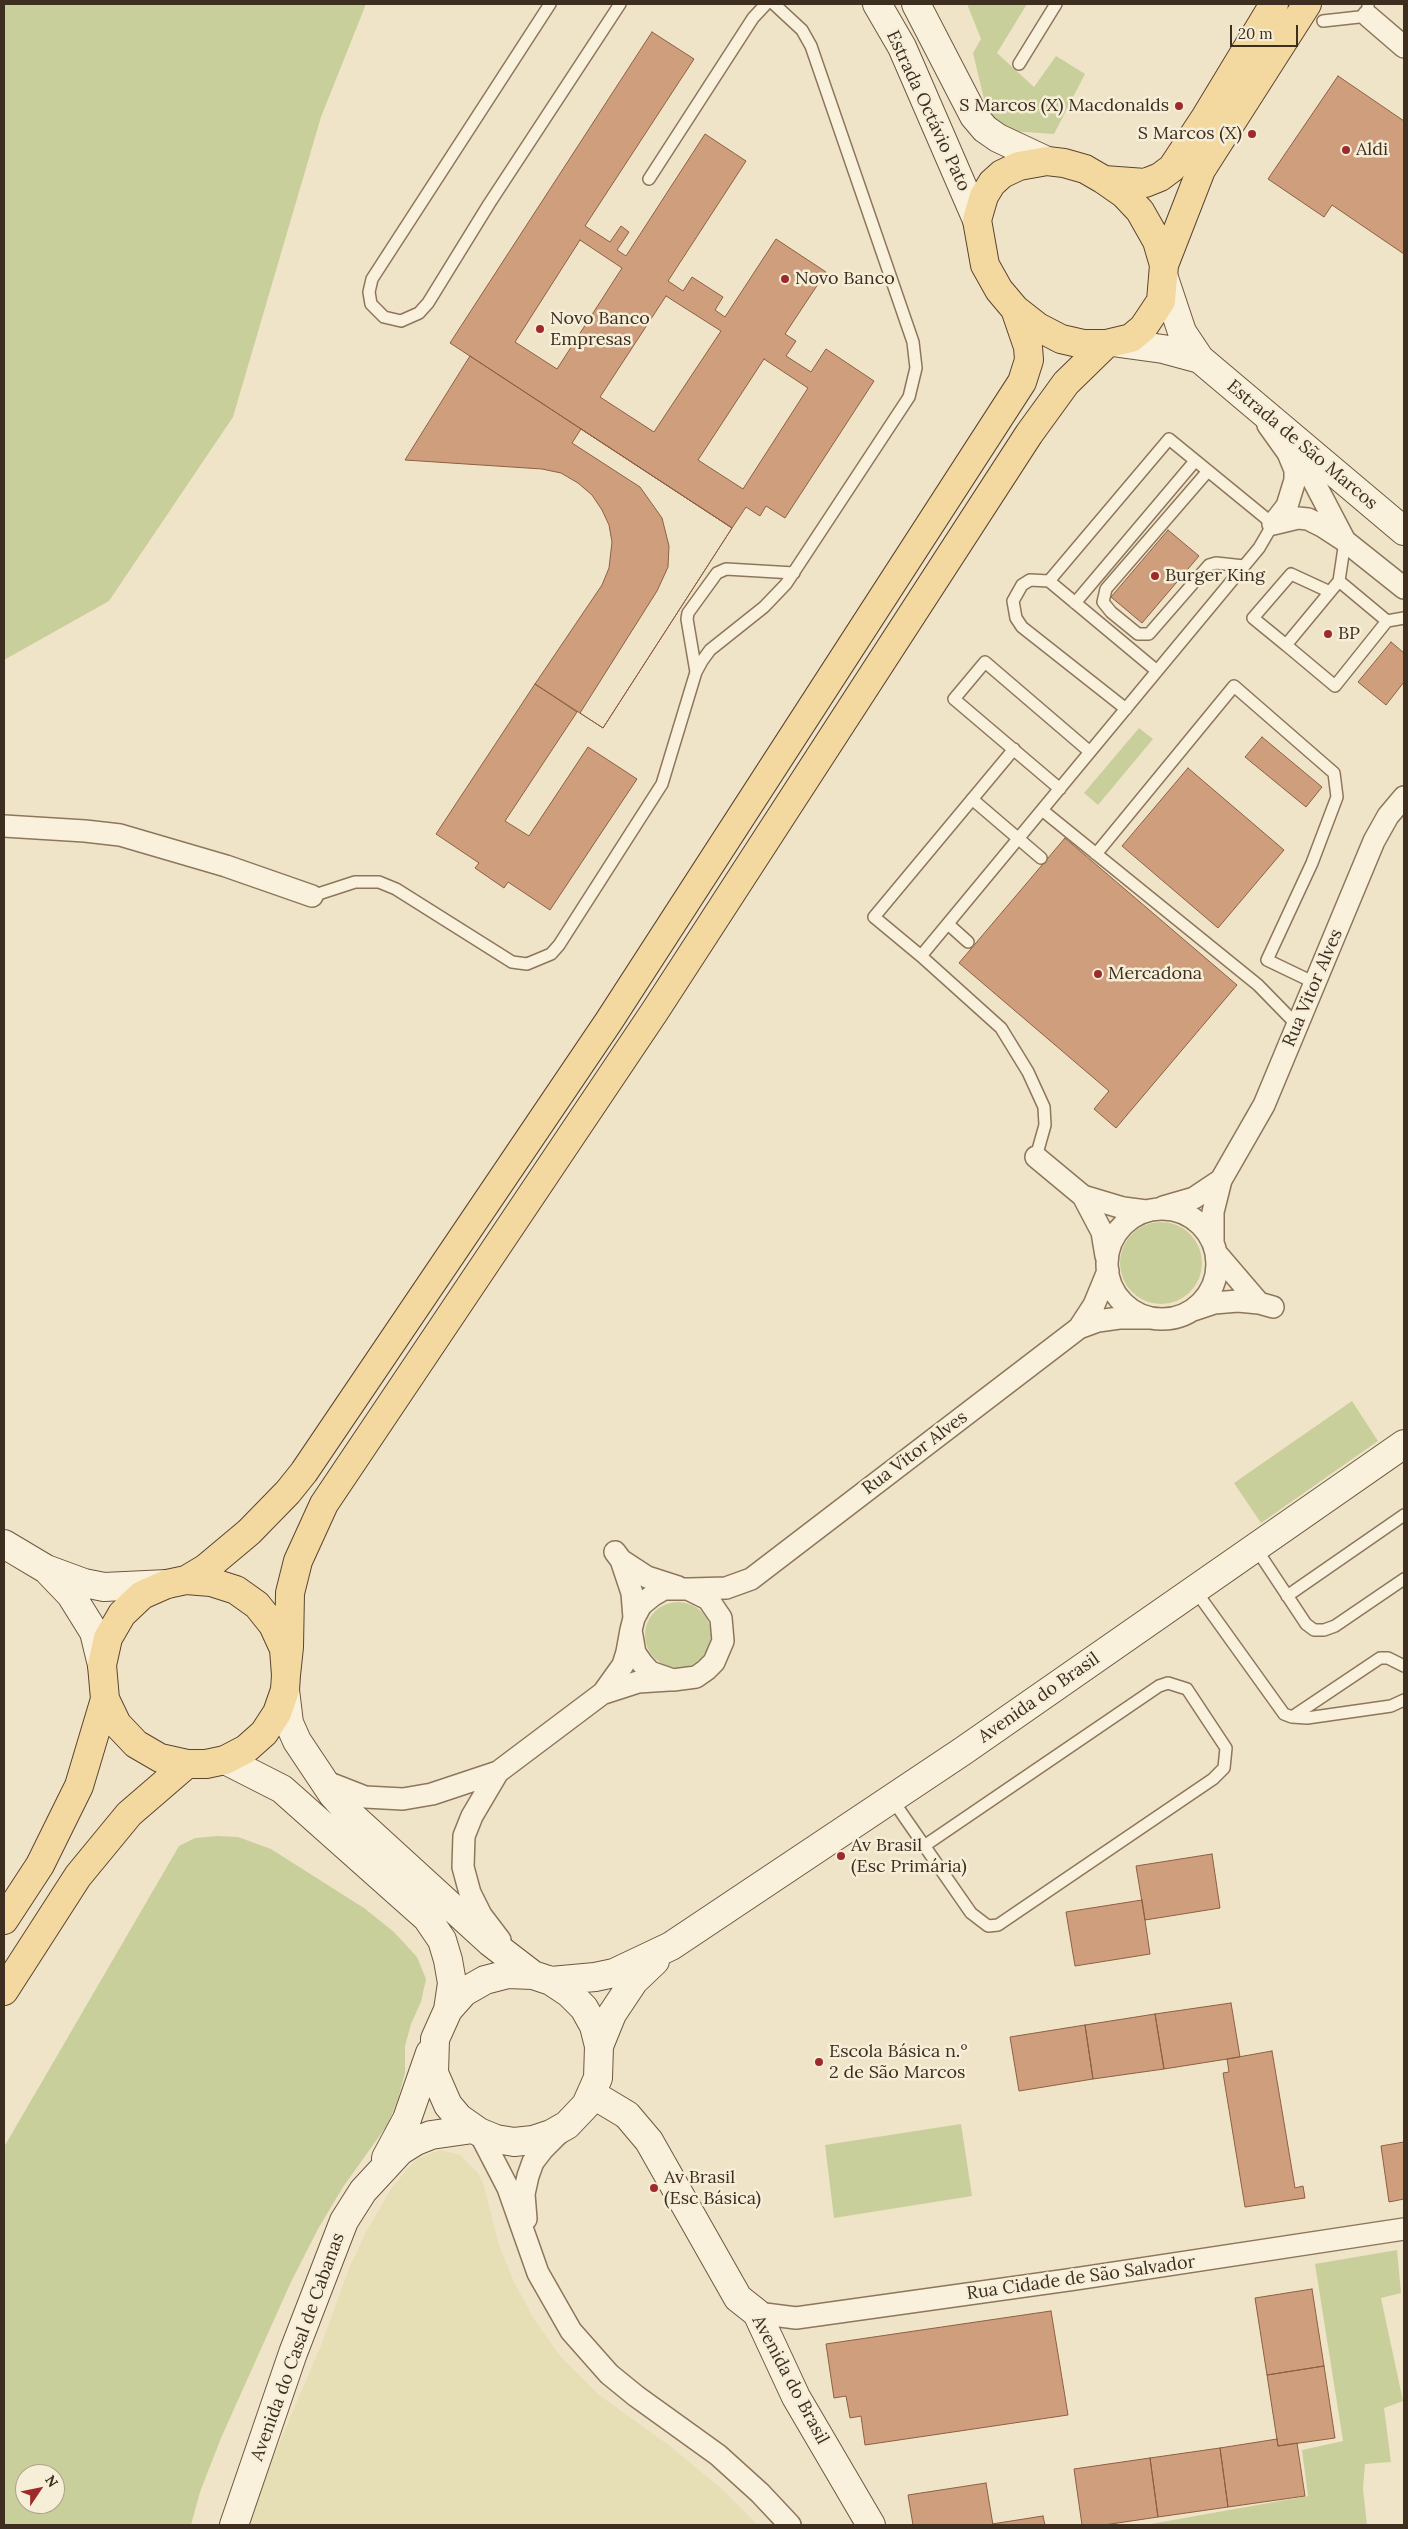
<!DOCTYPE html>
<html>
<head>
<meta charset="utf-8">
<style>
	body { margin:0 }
	#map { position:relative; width:1408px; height:2529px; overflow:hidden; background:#f0e4c8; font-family:Lora,serif }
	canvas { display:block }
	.frame { position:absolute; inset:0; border:5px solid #3d2e20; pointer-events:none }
	.north { position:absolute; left:15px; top:2464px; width:50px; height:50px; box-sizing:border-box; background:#f7eed8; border:1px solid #ada18e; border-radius:50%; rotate:56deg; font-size:14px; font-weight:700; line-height:20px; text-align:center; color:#3d2e20 }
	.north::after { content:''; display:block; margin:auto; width:18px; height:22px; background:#9e2a2b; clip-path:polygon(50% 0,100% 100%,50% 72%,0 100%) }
	.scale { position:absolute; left:1230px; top:25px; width:68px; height:22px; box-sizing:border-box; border:2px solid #3d2e20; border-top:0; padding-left:6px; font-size:15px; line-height:18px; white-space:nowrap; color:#3d2e20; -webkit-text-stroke:4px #f7eed8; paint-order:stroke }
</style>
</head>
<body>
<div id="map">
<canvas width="1408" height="2529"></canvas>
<div class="frame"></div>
<div class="north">N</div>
<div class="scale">20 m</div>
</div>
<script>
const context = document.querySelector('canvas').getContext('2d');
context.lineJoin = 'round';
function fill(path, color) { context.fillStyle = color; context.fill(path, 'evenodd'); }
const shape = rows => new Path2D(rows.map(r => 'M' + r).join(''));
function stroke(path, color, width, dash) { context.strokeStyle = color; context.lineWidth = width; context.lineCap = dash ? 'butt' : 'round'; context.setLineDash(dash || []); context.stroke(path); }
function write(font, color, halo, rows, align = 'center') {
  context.font = font + ' Lora,serif'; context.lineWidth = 5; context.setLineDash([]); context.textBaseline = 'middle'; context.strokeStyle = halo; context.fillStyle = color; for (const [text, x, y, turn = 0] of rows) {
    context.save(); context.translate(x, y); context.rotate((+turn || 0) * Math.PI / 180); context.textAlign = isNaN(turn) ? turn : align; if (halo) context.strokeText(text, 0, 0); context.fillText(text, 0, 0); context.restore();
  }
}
fill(shape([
	[440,2150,460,2155,478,2173,483,2183,499,2245,514,2282,534,2319,560,2356,599,2395,670,2446,722,2489,758,2525,248,2525,250,2512,322,2343,348,2271,366,2232,391,2189,409,2167,419,2158]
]), '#e6deb5');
fill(shape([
	[4,4,366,4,321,117,233,417,109,601,4,660],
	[967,4,1027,4,997,53,1034,87,1056,56,1085,74,1054,134,1011,131,992,118,984,99,973,53,981,39],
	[1139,728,1153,739,1098,805,1084,793],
	'1120 1263a41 41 0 1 1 82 0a41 41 0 1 1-82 0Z',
	[1352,1401,1378,1441,1261,1523,1234,1483],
	'645 1635a33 33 0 1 1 66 0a33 33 0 1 1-66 0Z',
	[217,1836,238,1837,271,1849,364,1908,394,1932,417,1957,426,1979,421,2002,411,2024,405,2046,405,2073,398,2099,388,2124,343,2187,318,2229,291,2282,221,2438,200,2492,191,2525,4,2525,4,2147,179,1846,195,1838],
	[25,2474,55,2474,55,2504,25,2504],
	[961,2124,972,2196,834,2218,825,2145],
	[1397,2250,1401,2293,1381,2298,1403,2401,1384,2408,1391,2462,1365,2464,1363,2489,1367,2525,1145,2525,1308,2496,1302,2450,1343,2441,1315,2264]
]), '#c9cf9b');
const building = shape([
	[652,32,694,59,585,226,610,242,621,226,629,232,617,250,626,256,705,134,746,161,668,281,683,291,692,277,723,297,715,310,725,317,776,239,826,272,785,334,796,341,786,356,811,372,826,349,874,381,785,518,766,506,760,516,746,507,732,528,450,343,652,32],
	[580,240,622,268,557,369,515,342,580,240],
	[666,296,721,331,654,432,600,397,666,296],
	[764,359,808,388,743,489,698,460,764,359],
	[1338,76,1404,121,1404,254,1332,205,1324,217,1268,179,1338,76],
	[470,356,732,528,603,728,535,684,602,585,609,568,612,542,609,525,602,510,592,495,578,483,561,473,542,469,405,460,470,356],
	[581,429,732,528,603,728,580,713,657,591,668,567,669,546,662,518,640,487,572,443,581,429],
	[1168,530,1199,556,1142,623,1111,597,1168,530],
	[1391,642,1404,653,1404,682,1386,705,1358,682,1391,642],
	[535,684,577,712,505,821,529,836,588,747,637,779,550,910,508,882,504,888,475,868,479,863,436,834,535,684],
	[1262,737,1322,787,1306,807,1245,757,1262,737],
	[1188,768,1284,850,1218,928,1122,846,1188,768],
	[1065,838,1237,985,1116,1128,1094,1109,1109,1091,959,963,1065,838],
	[1212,1854,1220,1908,1145,1920,1136,1866,1212,1854],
	[1142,1900,1150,1954,1075,1966,1066,1912,1142,1900],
	[1231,2003,1240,2057,1164,2069,1155,2014,1231,2003],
	[1155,2014,1164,2069,1093,2079,1085,2025,1155,2014],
	[1085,2025,1093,2079,1019,2091,1010,2037,1085,2025],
	[1272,2051,1295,2188,1303,2186,1305,2198,1245,2207,1223,2073,1229,2072,1227,2059,1272,2051],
	[1404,2142,1404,2199,1389,2202,1381,2146,1404,2142],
	[1312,2289,1324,2366,1267,2375,1255,2298,1312,2289],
	[1051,2311,1068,2415,865,2445,861,2416,850,2418,846,2396,834,2398,826,2344,1051,2311],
	[1324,2366,1335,2438,1278,2446,1267,2375,1324,2366],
	[1277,2439,1278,2446,1297,2443,1305,2496,1228,2507,1220,2448,1277,2439],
	[1220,2448,1228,2507,1158,2517,1150,2458,1220,2448],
	[1150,2458,1158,2517,1104,2525,1082,2525,1074,2469,1150,2458],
	[986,2483,993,2525,913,2525,908,2495,986,2483],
	[1043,2516,1045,2525,993,2525,992,2524,1043,2516]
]);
fill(building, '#cf9f7d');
stroke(building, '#8d5f41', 1);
const lane = shape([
	[550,4,372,279,369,292,371,304,384,317,401,321,419,313,428,303,489,204,620,4],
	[1323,21,1368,16,1368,4],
	[1019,64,1056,4],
	[649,179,753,18,766,4],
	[1169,439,1273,524,1259,548,1157,671,1049,581,1169,439],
	[1208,471,1106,589,1103,602,1111,612,1138,634,1149,634,1209,565,1216,563,1244,566],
	[1345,541,1339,581,1286,645,1335,686,1387,621,1404,618],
	[1049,581,1030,580,1022,585,1013,601,1016,618,1022,627,1126,709],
	[1339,581,1387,621],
	[1075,603,1195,461],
	[1286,645,1253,618,1291,574,1330,592],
	[696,672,687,619,688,613,717,573,726,569,794,573],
	[1014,749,874,917,921,956,1157,671],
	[1060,789,954,699,985,662,1090,752],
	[972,799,1041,858],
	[1042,810,1258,985,1298,1026],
	[1096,854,1234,686,1334,773,1337,797,1312,863,1267,960,1315,983],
	[312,896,355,882,379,882,396,889,512,962,527,964,551,954,559,945,662,784,696,672,702,661,710,650,764,607,786,584,909,397,916,368,913,342,811,46,802,30,774,4],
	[948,924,968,942],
	[921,956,1001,1028,1028,1072,1044,1107,1045,1125,1036,1157],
	[1255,1547,1306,1624,1314,1630,1324,1630,1335,1626,1404,1579],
	[1195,1590,1284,1714,1292,1717,1307,1718,1391,1706,1404,1700],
	[1287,1596,1404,1515],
	[1292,1717,1380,1658,1388,1658,1404,1666],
	[892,1799,905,1818,971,1913,988,1926,998,1925,1213,1779,1224,1768,1226,1748,1187,1689,1168,1683,1159,1686,924,1846]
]);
const street = shape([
	[1368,16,1404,47],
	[1268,425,1288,453,1312,478,1345,541],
	[1273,524,1298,518,1308,519,1322,526,1345,541,1404,588],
	[1273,524,1287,506,1295,480,1295,470,1288,453],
	[4,826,85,831,120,835,226,866,312,896],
	[1036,1157,1083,1196,1102,1232,1106,1256],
	[1083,1196,1123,1208,1146,1211],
	[1163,1207,1194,1198,1221,1180],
	'1107 1264a55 55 0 1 1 110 0a55 55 0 1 1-110 0Z',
	[1213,1242,1213,1212,1221,1180,1264,1105,1374,841,1388,816,1404,797],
	[1217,1254,1259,1303],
	[1193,1310,1214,1303,1238,1301,1259,1303,1273,1307],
	[1079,1328,1094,1305,1108,1271],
	[615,1552,621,1560,647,1577,678,1587],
	[621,1560,632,1593,634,1618],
	[690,1589,726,1588,751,1579,1079,1328,1098,1321,1119,1318,1152,1318],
	[604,1693,638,1682,669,1680],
	[498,1772,472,1816,464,1836,463,1867,470,1893,481,1915,500,1940],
	[324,1781,365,1797,403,1799,432,1794,498,1772,603,1693,623,1665,627,1652,631,1630,634,1618,641,1605,652,1596,664,1589,688,1589,708,1599,721,1618,723,1641,714,1662,706,1670,696,1677,673,1680,650,1672,642,1663,635,1653,631,1630],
	[479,2132,508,2188,538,2273,571,2331,609,2374,636,2396,718,2455,760,2493,790,2525],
	[526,2219,524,2194,528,2176,533,2162,543,2149,561,2131],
	[757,2313,796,2318,1075,2279,1404,2229]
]);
const secondary = shape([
	[877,4,902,47,977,220],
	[916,4,974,116,985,129,998,138,1047,161],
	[1164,278,1182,332,1200,359,1404,531],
	[1119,343,1163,349,1200,359],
	[4,1544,46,1569,84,1583,104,1587,167,1584],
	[49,1572,71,1595,94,1632,102,1665],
	[285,1690,289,1723,297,1741,333,1795,351,1815,490,1942,533,1975],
	[225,1760,282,1789,427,1918,442,1940,448,1960,452,1983,448,2010],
	[551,1981,595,1977,614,1973,671,1946,963,1751,1404,1444],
	[599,2046,594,2026,584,2008,569,1993,551,1981,533,1975,508,1974,485,1980,464,1992,448,2010,435,2039,434,2073,448,2105,459,2118,479,2132,496,2139,514,2142,533,2140,551,2134,567,2125,586,2105,598,2078,599,2046,612,2014,634,1981,655,1961],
	[592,2094,627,2115,649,2141,738,2298,757,2313,796,2397,871,2525],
	[386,2158,407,2119,430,2053],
	[234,2525,293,2353,344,2221,363,2191,400,2151,416,2141,431,2135,473,2129]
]);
const primary = shape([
	[1047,161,1064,163,1085,169,1104,180,1124,194,1140,211,1157,241,1164,265,1161,301,1143,328,1131,338,1106,344,1083,344,1061,339,1038,327,1015,309,999,290,985,265,977,220,984,196,992,183,1002,174,1019,166,1047,161],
	[1104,180,1145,183,1160,177,1172,168,1205,118,1274,4],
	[1164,265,1201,170,1307,4],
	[186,1580,206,1568,249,1532,288,1492,304,1472,609,1021,1022,382,1029,360,1028,347,1015,309],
	[286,1675,284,1649,273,1625,257,1605,236,1590,211,1582,186,1580,167,1584,142,1595,122,1614,108,1638,102,1665,105,1699,117,1724,136,1744,160,1758,187,1764,206,1764,225,1760,246,1749,264,1733,277,1713,285,1690,286,1675,289,1647,290,1593,298,1561,324,1504,655,1011,1029,434,1066,383,1106,344],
	[4,1920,40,1865,79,1786,105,1699],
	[4,1991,78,1876,129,1814,187,1764]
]);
stroke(lane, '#8d765c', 14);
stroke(street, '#8d765c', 24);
stroke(secondary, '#6f573f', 30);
stroke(primary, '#5b4430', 30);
stroke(lane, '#faf1dc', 11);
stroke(street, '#faf1dc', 21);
stroke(secondary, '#faf1dc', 28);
stroke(primary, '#f3d9a0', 28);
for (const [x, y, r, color] of [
	[1179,106,5,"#9e2a2b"],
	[1252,134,5,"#9e2a2b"],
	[1346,150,5,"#9e2a2b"],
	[785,279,5,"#9e2a2b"],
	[540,329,5,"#9e2a2b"],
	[1155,576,5,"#9e2a2b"],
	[1328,634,5,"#9e2a2b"],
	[1098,974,5,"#9e2a2b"],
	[841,1856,5,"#9e2a2b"],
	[819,2062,5,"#9e2a2b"],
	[654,2188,5,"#9e2a2b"]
]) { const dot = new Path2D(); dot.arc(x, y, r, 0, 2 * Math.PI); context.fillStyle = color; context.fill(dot); stroke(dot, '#f7eed8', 2); }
write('18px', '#3d2e20', '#f7eed8', [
	["S Marcos (X) Macdonalds",1169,106,"right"],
	["S Marcos (X)",1242,134,"right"],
	["Aldi",1356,150],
	["Novo Banco",795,279],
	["Novo Banco",550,319],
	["Empresas",550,340],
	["Burger King",1165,576],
	["BP",1338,634],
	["Mercadona",1108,974],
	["Av Brasil",851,1846],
	["(Esc Primária)",851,1867],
	["Escola Básica n.º",829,2052],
	["2 de São Marcos",829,2073],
	["Av Brasil",664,2178],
	["(Esc Básica)",664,2199]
], 'left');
write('18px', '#3d2e20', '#f7eed8', [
	["Estrada Octávio Pato",928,111,65],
	["Estrada de São Marcos",1302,445,40],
	["Rua Vitor Alves",1313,988,-67],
	["Rua Vitor Alves",915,1453,-37],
	["Avenida do Brasil",1039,1698,-35],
	["Rua Cidade de São Salvador",1081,2278,-8],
	["Avenida do Casal de Cabanas",298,2347,-70],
	["Avenida do Brasil",790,2380,62]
]);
</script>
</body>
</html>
